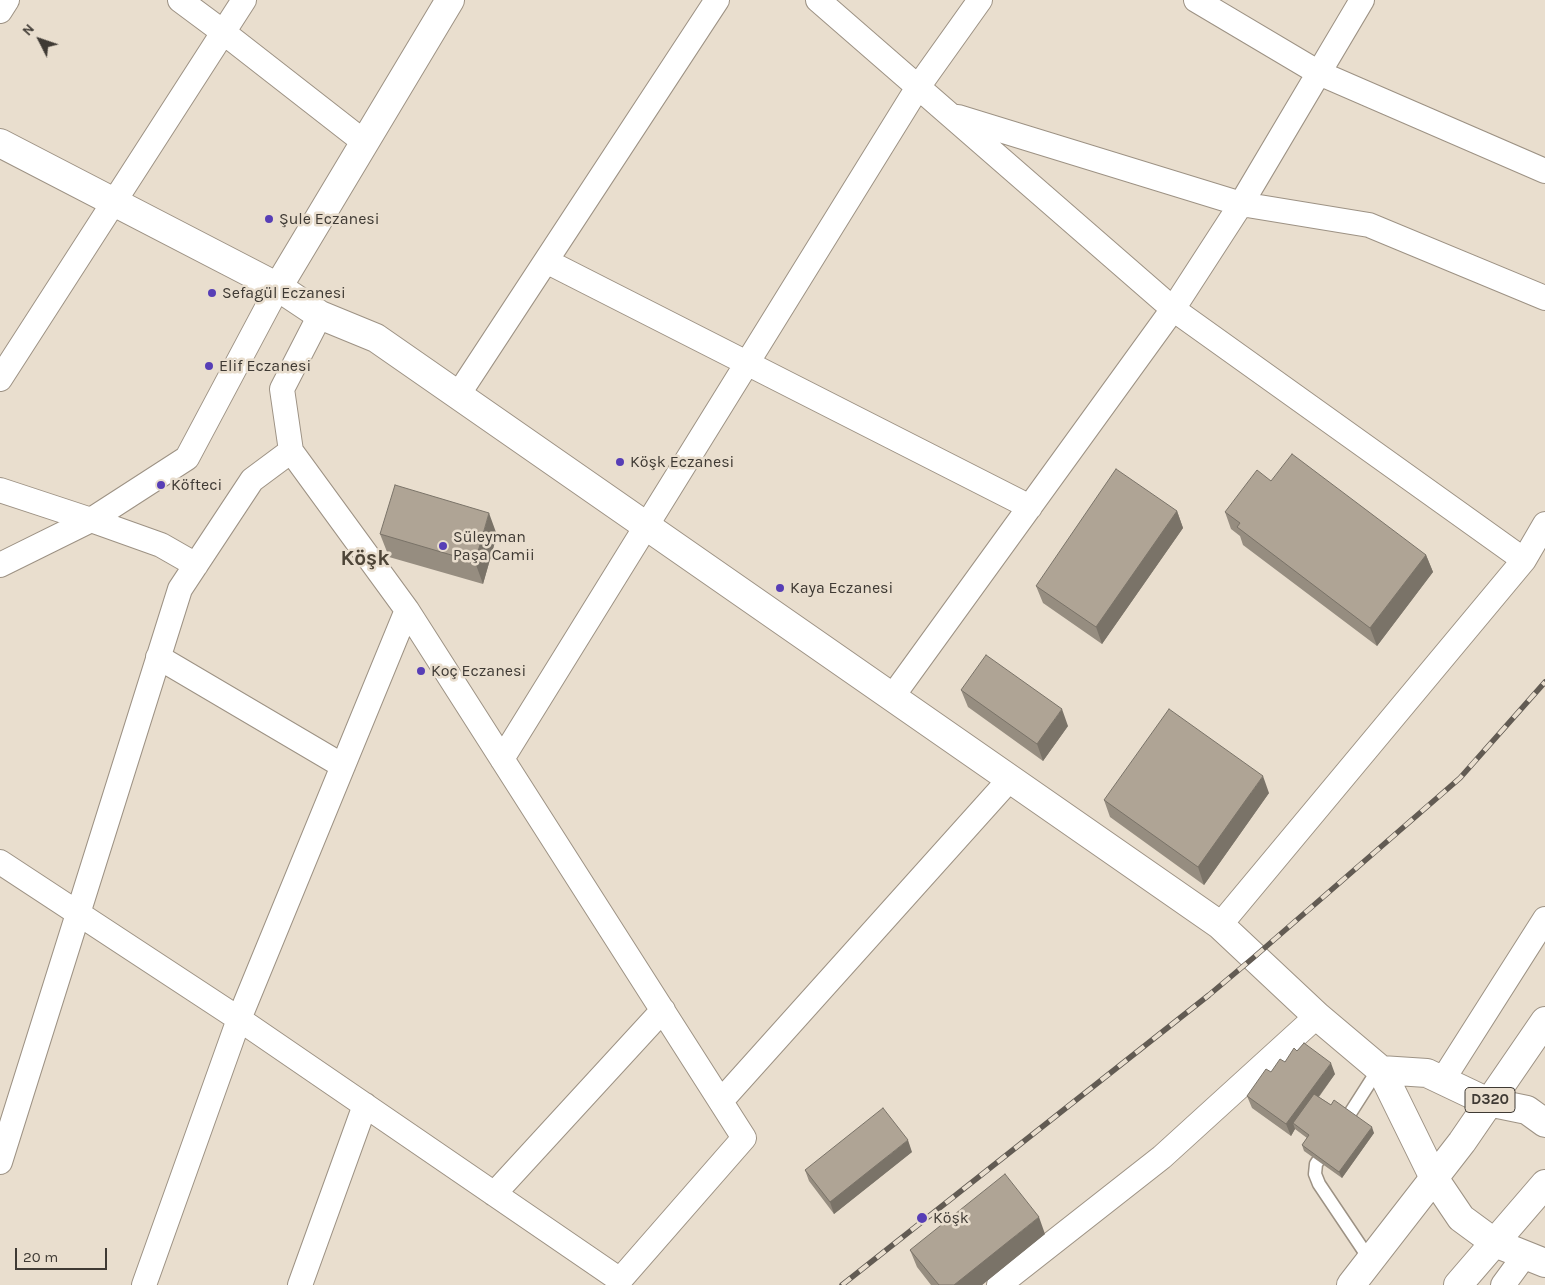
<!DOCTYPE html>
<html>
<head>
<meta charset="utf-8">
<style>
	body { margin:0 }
	#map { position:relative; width:1545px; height:1285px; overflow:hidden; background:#e9dece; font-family:Karla,sans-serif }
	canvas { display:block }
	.north { position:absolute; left:15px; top:15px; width:50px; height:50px; -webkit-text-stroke:4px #e9dece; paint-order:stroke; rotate:311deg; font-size:14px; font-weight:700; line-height:20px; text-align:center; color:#3f3a34 }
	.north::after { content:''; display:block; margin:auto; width:18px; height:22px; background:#3f3a34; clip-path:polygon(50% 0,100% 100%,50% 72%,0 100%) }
	.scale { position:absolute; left:15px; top:1248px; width:92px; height:22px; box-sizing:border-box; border:2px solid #3f3a34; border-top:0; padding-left:6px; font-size:15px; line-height:18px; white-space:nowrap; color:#3f3a34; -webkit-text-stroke:4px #e9dece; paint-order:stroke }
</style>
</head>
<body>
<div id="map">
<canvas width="1545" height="1285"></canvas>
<div class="north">N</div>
<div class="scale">20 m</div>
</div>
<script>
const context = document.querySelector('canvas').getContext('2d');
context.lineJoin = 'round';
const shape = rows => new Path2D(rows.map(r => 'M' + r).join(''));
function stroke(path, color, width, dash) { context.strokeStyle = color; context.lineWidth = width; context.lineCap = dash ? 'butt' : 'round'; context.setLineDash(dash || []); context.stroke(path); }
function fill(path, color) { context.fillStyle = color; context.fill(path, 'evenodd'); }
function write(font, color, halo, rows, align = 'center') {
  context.font = font + ' Karla,sans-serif'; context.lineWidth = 5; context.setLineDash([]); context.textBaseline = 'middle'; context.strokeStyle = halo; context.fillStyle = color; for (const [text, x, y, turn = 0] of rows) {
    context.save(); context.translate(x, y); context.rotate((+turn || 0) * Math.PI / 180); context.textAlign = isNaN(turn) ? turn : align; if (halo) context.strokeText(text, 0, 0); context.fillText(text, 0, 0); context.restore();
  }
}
const lane = shape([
	[1349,1115,1379,1068],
	[1318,1161,1316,1164,1315,1174,1319,1184,1370,1260]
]);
const street = shape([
	[180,0,223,32,364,142],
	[818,0,1173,309,1241,204,1362,0],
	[1196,0,1319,73,1545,171],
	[0,11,7,0],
	[958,117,1241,204,1369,225,1545,298],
	[546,261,1030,507],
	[0,379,244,0],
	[458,395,717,0],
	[0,490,91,520,161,545,196,565],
	[1524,560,1545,524],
	[0,565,91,520,187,458,278,287],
	[158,657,343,766],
	[892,697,1173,309,1524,560,1220,925],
	[502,759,918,87,980,0],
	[0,862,239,1019,620,1280,744,1138,407,610,291,451,282,389,320,315],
	[1442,1081,1545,919],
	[721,1101,1010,779],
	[0,1162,180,589,252,480,291,451],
	[494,1194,663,1010],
	[144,1285,239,1019,407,610],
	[300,1285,365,1105],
	[999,1285,1162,1157,1317,1016],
	[1503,1285,1525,1255]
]);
const secondary = shape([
	[0,143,278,287,320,315,376,338,1220,925,1317,1016,1381,1070,1434,1178],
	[278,287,450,0],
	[1381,1070,1427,1073,1488,1102]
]);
const primary = shape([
	[1495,1243,1545,1263]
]);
const highway = shape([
	[1488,1102,1527,1110,1545,1123],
	[1434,1178,1461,1218,1495,1243],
	[1351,1285,1462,1142,1545,1021],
	[1458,1285,1545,1184]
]);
stroke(lane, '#9d9284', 15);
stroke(street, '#9d9284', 26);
stroke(secondary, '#9d9284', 30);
stroke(primary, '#9d9284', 30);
stroke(highway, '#9d9284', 30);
stroke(lane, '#fff', 12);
stroke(street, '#fff', 24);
stroke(secondary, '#fff', 28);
stroke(primary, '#fff', 28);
stroke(highway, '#fff', 28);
const rail = shape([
	[842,1285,1209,995,1253,958,1460,778,1545,682]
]);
stroke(rail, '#625b53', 5.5);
stroke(rail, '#e9dece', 4, [11]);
fill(shape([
	[1271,481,1426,555,1433,572,1377,646,1243,545,1240,536,1231,529,1225,512],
	[1177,511,1183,528,1102,644,1043,603,1036,586],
	[380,534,497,535,483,584,389,557],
	[961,690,1068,726,1043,761,968,707],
	[1269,793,1204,885,1110,817,1104,800],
	[1271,1072,1335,1074,1319,1097,1374,1133,1342,1178,1304,1151,1302,1145,1307,1138,1295,1129,1291,1136,1252,1108,1247,1096],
	[912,1152,834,1214,809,1181,805,1170],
	[1045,1234,982,1285,931,1285,917,1267,910,1250]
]), '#968d80');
fill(shape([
	[1177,511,1183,528,1102,644,1096,627],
	[489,513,497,535,483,584,475,562],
	[1426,555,1433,572,1377,646,1370,628],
	[1062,709,1068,726,1043,761,1037,744],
	[1263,776,1269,793,1204,885,1198,867],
	[1331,1063,1335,1074,1297,1126,1293,1123,1295,1129,1291,1136,1286,1124],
	[1372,1127,1374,1133,1342,1178,1339,1172],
	[908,1140,912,1152,834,1214,830,1202],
	[1039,1217,1045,1234,982,1285,954,1285]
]), '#7a7368');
const building = shape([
	[1292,454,1426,555,1370,628,1237,527,1240,523,1225,512,1257,470,1271,481,1292,454],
	[1116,469,1177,511,1096,627,1036,586,1116,469],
	[395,485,489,513,475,562,380,534,395,485],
	[986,655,1062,709,1037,744,961,690,986,655],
	[1169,709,1263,776,1198,867,1104,800,1169,709],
	[1304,1043,1331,1063,1286,1124,1247,1096,1266,1069,1271,1072,1280,1059,1285,1062,1294,1048,1297,1051,1304,1043],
	[1314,1094,1331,1105,1334,1100,1372,1127,1339,1172,1302,1145,1309,1135,1293,1123,1314,1094],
	[883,1108,908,1140,830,1202,805,1170,883,1108],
	[1005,1174,1039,1217,954,1285,939,1285,910,1250,1005,1174]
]);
fill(building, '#afa495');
stroke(building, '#7a7368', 1);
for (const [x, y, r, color] of [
	[269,219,5,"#573eb6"],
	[212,293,5,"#573eb6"],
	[209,366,5,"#573eb6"],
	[620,462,5,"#573eb6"],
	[161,485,5,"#573eb6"],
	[443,546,5,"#573eb6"],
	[780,588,5,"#573eb6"],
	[421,671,5,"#573eb6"],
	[922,1218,6,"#573eb6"]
]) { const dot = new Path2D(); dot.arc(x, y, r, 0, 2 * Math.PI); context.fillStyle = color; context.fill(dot); stroke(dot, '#e9dece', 2); }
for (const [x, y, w] of [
	[1490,1100,50]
]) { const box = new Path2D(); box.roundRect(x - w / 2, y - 12.5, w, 25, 4); context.fillStyle = '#e9dece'; context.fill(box); stroke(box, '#3f3a34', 1); }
write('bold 15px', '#3f3a34', null, [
	["D320",1490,1100]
]);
write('16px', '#3f3a34', '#e9dece', [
	["Şule Eczanesi",279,219],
	["Sefagül Eczanesi",222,293],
	["Elif Eczanesi",219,366],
	["Köşk Eczanesi",630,462],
	["Köfteci",171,485],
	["Süleyman",453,537],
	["Paşa Camii",453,555],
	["Kaya Eczanesi",790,588],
	["Koç Eczanesi",431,671],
	["Köşk",933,1218]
], 'left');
write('bold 21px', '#4d4437', '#e9dece', [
	["Köşk",365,559]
]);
</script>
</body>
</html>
